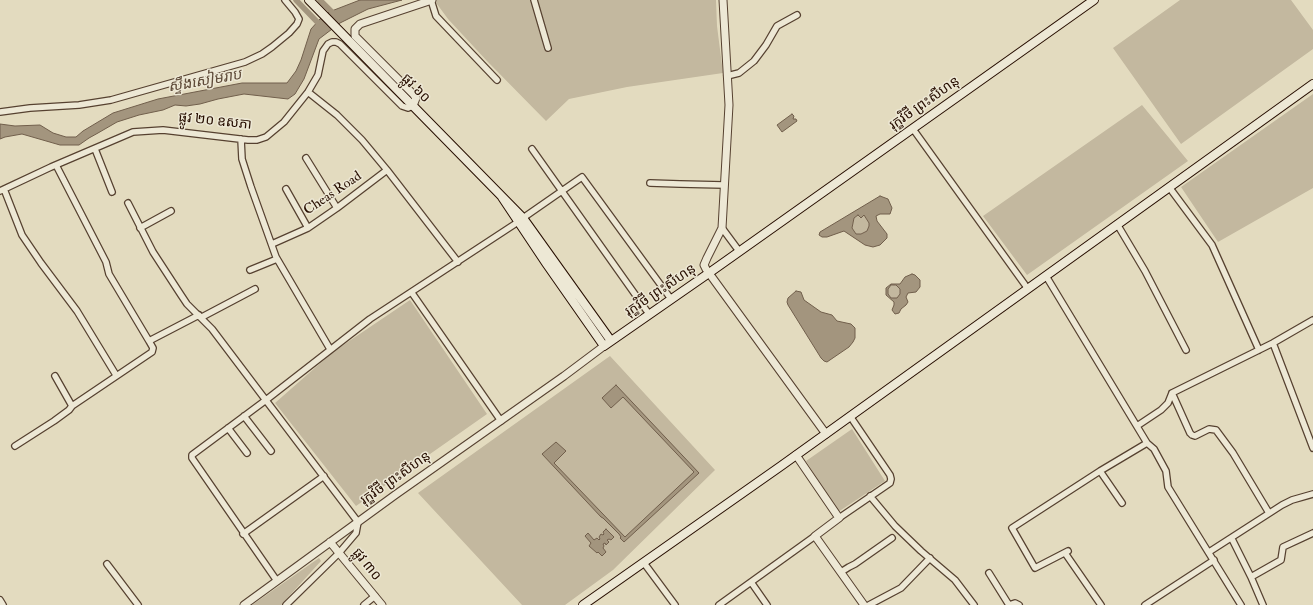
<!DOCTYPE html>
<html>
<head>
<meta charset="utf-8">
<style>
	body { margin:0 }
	canvas { display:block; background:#e3dbbf }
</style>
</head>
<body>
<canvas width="1313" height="605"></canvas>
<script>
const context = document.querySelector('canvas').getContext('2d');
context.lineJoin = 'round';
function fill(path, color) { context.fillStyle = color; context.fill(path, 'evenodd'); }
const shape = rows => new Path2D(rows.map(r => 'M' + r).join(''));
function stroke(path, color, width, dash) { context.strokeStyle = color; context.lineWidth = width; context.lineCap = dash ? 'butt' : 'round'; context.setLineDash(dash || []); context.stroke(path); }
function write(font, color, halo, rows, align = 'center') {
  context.font = font + ' "IM FELL Double Pica","Noto Sans Khmer",serif'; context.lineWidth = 3; context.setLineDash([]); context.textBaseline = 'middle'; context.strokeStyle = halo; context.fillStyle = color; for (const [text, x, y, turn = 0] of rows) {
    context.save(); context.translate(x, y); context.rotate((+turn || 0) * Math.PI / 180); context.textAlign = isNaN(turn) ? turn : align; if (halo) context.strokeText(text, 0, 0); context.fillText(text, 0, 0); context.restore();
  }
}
fill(shape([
	[434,0,716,0,717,26,723,73,627,87,569,99,546,121,487,61,448,19],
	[1180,0,1291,0,1313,30,1313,49,1181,144,1113,48],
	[1313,94,1313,188,1218,242,1181,187],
	[1142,105,1188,161,1027,275,983,216],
	[858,215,860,218,864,215,869,223,869,226,867,231,861,234,856,234,852,228,854,218],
	'887 292a7 7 0 1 1 14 0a7 7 0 1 1-14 0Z',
	[410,300,487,414,356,506,275,403,333,352],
	[610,356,715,470,613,570,565,605,522,605,418,493],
	[852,429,885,481,838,512,806,461],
	[319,558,321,561,281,605,252,605]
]), '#c3b89f');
const water = shape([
	[360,0,402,0,368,9,340,23,319,39,304,79,295,94,288,99,244,94,218,99,200,104,186,106,175,105,163,110,139,115,117,122,98,133,89,138,79,145,60,145,22,134,5,137,0,139,0,124,15,126,40,125,53,133,66,137,76,137,83,131,113,113,158,99,242,83,287,83,296,71,301,60,311,29,320,19,329,12,360,0],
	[792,114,794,116,793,119,796,119,797,121,782,132,777,125,792,114],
	[880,196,888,199,892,208,890,214,880,214,876,216,877,221,887,234,887,238,880,245,873,247,865,245,844,231,827,237,822,237,819,235,820,232,880,196],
	[858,215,861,218,864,215,869,223,869,226,867,231,861,234,856,234,852,228,854,218,858,215],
	[912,274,915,275,920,280,920,287,916,292,908,293,906,297,908,302,906,305,901,309,899,313,895,314,892,310,894,305,894,302,886,295,886,288,891,284,900,284,905,277,912,274],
	[891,285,896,285,900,289,900,294,897,298,891,298,888,294,888,289,891,285],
	[796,291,801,292,804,300,821,312,832,315,837,321,851,324,855,328,855,338,853,342,849,347,827,362,824,361,821,358,788,305,787,302,788,298,796,291],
	[616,385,699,473,624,542,620,538,621,537,619,534,603,518,601,517,542,454,556,442,566,451,554,463,625,537,694,472,623,397,611,408,602,398,616,385],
	[606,529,614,537,611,540,609,539,607,540,609,542,606,545,605,543,603,544,604,546,603,548,606,552,602,556,598,552,597,553,589,546,591,543,585,536,588,533,594,540,597,538,599,540,600,539,599,537,601,534,603,535,604,534,603,532,606,529]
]);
fill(water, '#a3957e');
stroke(water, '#715f4c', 1);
stroke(shape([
	[296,0,322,27],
	[320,0,335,15]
]), '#a3957e', 5.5);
const minor = shape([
	[431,0,436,16,497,80],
	[534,0,548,48],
	[727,76,739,73,754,61,766,45,777,26,797,15],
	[308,92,337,115,362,140,387,170,458,262],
	[0,112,30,108,79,105,111,100,245,62,262,54,272,47,289,33,297,24,299,19,295,12,285,0],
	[913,129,1028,289],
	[241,139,242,159,251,187,276,257,330,349],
	[95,149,112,192],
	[532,149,649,314],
	[306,158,337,208],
	[56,165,106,262,109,274,149,341],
	[650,183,680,184,724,185],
	[1169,187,1212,245,1259,350],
	[4,189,22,235,41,263,77,311,116,375],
	[286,189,308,228,337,208,387,170],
	[0,191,51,167,133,132,163,130,248,140,257,140,266,137,284,122,308,92,318,75,323,51,328,44,332,42,336,42,340,44,402,106,408,108,413,106],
	[128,203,153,252,181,295,187,304,212,329,358,522,356,533,339,553,286,605],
	[523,218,582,177,671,299],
	[1117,224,1145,271,1186,350],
	[140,228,171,211],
	[722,228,739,251],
	[272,244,308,228],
	[250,270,277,259],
	[1046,276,1147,443,1100,471,1012,528,1035,568,1068,551],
	[412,293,501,421],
	[202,317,255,289],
	[1273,343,1313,448],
	[55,376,72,406],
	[1172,393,1190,433,1192,435,1195,436,1209,429,1216,430,1233,453,1269,513],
	[244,416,271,451],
	[1137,426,1161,410,1168,403,1172,393,1273,343,1313,320],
	[228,428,247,453],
	[1147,443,1154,449,1166,471,1168,487,1241,605],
	[15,446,54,421,69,410,72,406,152,352,153,348,149,341,199,315],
	[1100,471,1122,503],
	[870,496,895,526,921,551,955,580,974,605],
	[839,518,890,483,891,479,890,475,850,416],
	[243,534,324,476],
	[1232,539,1251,577,1263,605],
	[1209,552,1282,505,1292,500,1313,494],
	[1065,553,1101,605],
	[644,563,675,605],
	[107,564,138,605],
	[841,572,849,567,855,564,892,538],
	[989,573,1009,605],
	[1251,577,1281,560,1283,547,1313,533],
	[277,581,192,458,192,455,266,400,370,319,518,222],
	[751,582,767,605],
	[0,600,3,605],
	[364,605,375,596],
	[719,605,815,536],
	[869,605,901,588,930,558],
	[1009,605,1015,603,1019,605],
	[1145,605,1214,560]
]);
const tertiary = shape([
	[723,0,729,105,722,228,707,258,704,265,706,269,826,434],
	[413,106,416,98,413,94,355,36,355,29,360,24,432,0],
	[796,455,839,518,815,536,864,605],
	[330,542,382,605],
	[244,605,395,495,564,376,604,346]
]);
const secondary = shape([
	[309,0,523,218,611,341],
	[502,197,546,263,604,346,709,273,1094,0],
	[583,605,781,466,1313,84]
]);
stroke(minor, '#564130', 8);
stroke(tertiary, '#564130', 9);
stroke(secondary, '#270e00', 10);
stroke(minor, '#ede8d5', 5.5);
stroke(tertiary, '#ede8d5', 7);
stroke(secondary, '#ede8d5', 8);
write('14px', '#270e00', '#ede8d5', [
	["ផ្លូវ ៦០",415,89,45],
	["រុក្ខវិថី ព្រះសីហនុ",925,104,-35],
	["ផ្លូវ ២០ ឧសភា",215,122,6],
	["Cheas Road",333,194,-34],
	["រុក្ខវិថី ព្រះសីហនុ",661,291,-34],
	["រុក្ខវិថី ព្រះសីហនុ",396,479,-35],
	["ផ្លូវ ៣០",366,565,51]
]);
write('italic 15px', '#5f4b39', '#ede8d5', [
	["ស្ទឹងសៀមរាប",205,82,-10]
]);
</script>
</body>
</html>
